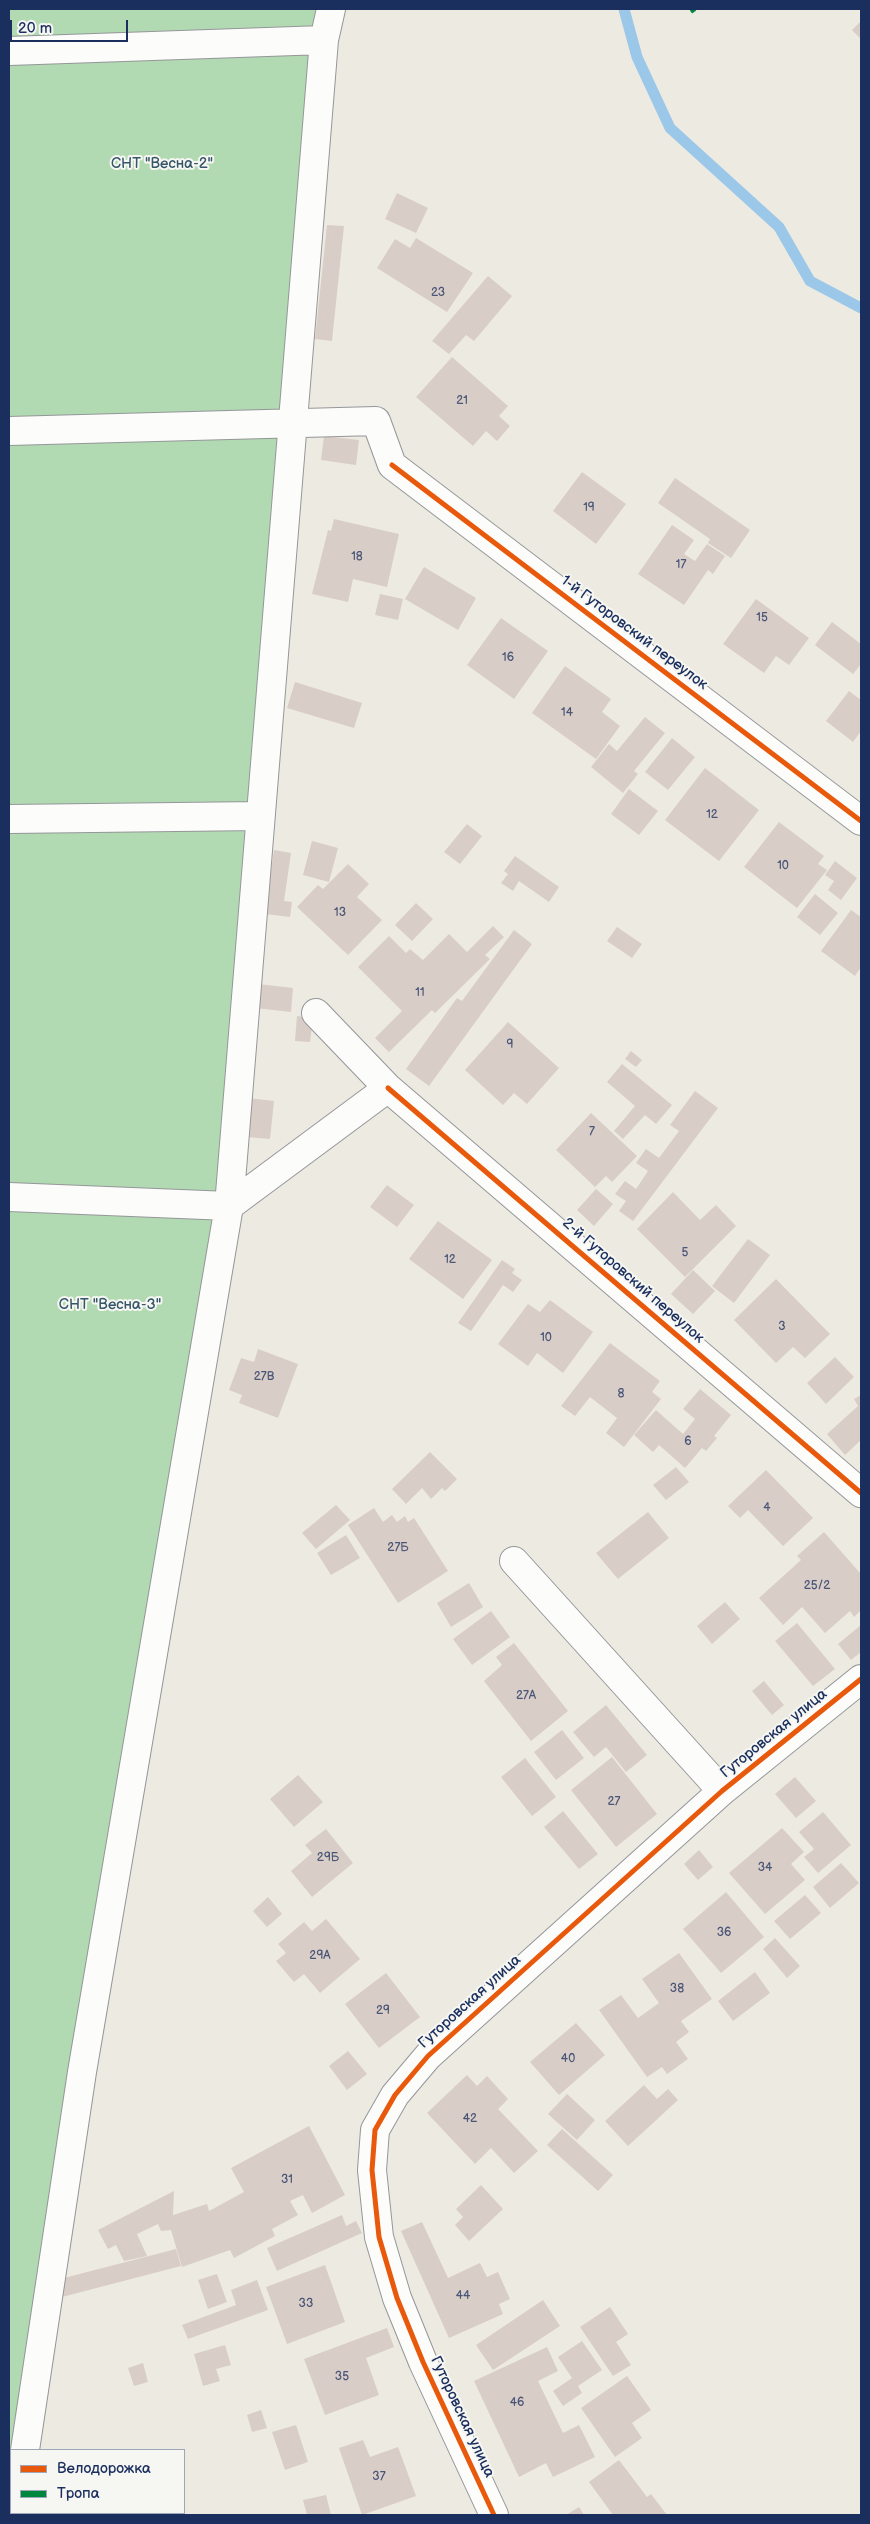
<!DOCTYPE html>
<html>
<head>
<meta charset="utf-8">
<style>
	body { margin:0 }
	#map { position:relative; width:870px; height:2524px; overflow:hidden; background:#edeae1; font-family:"Balsamiq Sans",sans-serif }
	canvas { display:block }
	.frame { position:absolute; inset:0; border:10px solid #1b2f5e; pointer-events:none }
	.legend { position:absolute; left:10px; top:2449px; width:175px; height:65px; box-sizing:border-box; background:#f6f6f2; border:1px solid #9ea6b7; margin:0; padding:6px 9px; list-style:none; font-size:15px; color:#1b2f5e }
	.legend li { display:flex; align-items:center; gap:10px; height:25px }
	.legend b { width:25px; border:1px solid #9ea6b7 }
	.scale { position:absolute; left:10px; top:20px; width:118px; height:22px; box-sizing:border-box; border:2px solid #1b2f5e; border-top:0; padding-left:6px; font-size:15px; line-height:18px; white-space:nowrap; color:#1b2f5e; -webkit-text-stroke:4px #f6f6f2; paint-order:stroke }
</style>
</head>
<body>
<div id="map">
<canvas width="870" height="2524"></canvas>
<div class="frame"></div>
<ul class="legend">
<li><b style="height:6px;background:#e8590c"></b>Велодорожка</li>
<li><b style="height:6px;background:#00873e"></b>Тропа</li>
</ul>
<div class="scale">20 m</div>
</div>
<script>
const context = document.querySelector('canvas').getContext('2d');
context.lineJoin = 'round';
function fill(path, color) { context.fillStyle = color; context.fill(path, 'evenodd'); }
const shape = rows => new Path2D(rows.map(r => 'M' + r).join(''));
function stroke(path, color, width, dash) { context.strokeStyle = color; context.lineWidth = width; context.lineCap = dash ? 'butt' : 'round'; context.setLineDash(dash || []); context.stroke(path); }
function write(font, color, halo, rows, align = 'center') {
  context.font = font + ' "Balsamiq Sans",sans-serif'; context.lineWidth = 4; context.setLineDash([]); context.textBaseline = 'middle'; context.strokeStyle = halo; context.fillStyle = color; for (const [text, x, y, turn = 0] of rows) {
    context.save(); context.translate(x, y); context.rotate((+turn || 0) * Math.PI / 180); context.textAlign = isNaN(turn) ? turn : align; if (halo) context.strokeText(text, 0, 0); context.fillText(text, 0, 0); context.restore();
  }
}
fill(shape([
	[9,9,331,9,229,1205,36,2450,11,2450,11,2513,9,2515]
]), '#b2dab2');
stroke(shape([
	[624,9,637,57,670,128,779,227,810,281,861,308]
]), '#9bc7e9', 11);
fill(shape([
	[861,21,861,39,852,30],
	[397,193,428,208,416,233,385,219],
	[327,225,344,226,332,341,315,339],
	[416,238,473,273,447,312,377,268,395,239,410,248],
	[488,276,512,296,474,341,466,335,449,354,432,341],
	[452,357,508,406,499,416,510,426,497,441,486,431,473,446,416,397],
	[324,436,359,440,356,465,321,460],
	[582,472,626,504,596,544,553,511],
	[675,478,750,530,731,558,708,543,710,539,658,503],
	[334,519,399,534,387,587,353,579,348,602,312,594,328,530,331,531],
	[672,525,694,540,684,554,695,561,707,544,725,556,713,574,708,570,684,605,638,574],
	[424,567,476,598,458,630,405,599],
	[380,594,403,599,398,620,375,615],
	[756,599,809,638,789,665,776,656,764,673,723,644],
	[501,618,548,651,514,699,467,665],
	[832,622,861,644,861,664,853,674,815,645],
	[565,666,611,699,602,712,620,726,596,759,532,713],
	[295,682,362,703,354,728,287,708],
	[849,691,861,700,861,731,853,742,826,721],
	[645,717,665,733,634,771,638,774,623,793,591,767,609,744,617,751],
	[672,738,695,757,668,790,645,772],
	[705,768,759,810,719,861,665,820],
	[629,789,658,811,639,835,611,814],
	[779,822,824,856,818,864,827,870,797,908,744,867],
	[467,824,482,836,460,864,444,852],
	[312,841,338,848,329,882,303,875],
	[274,850,291,853,284,901,292,902,290,917,265,914],
	[515,856,559,887,549,902,519,881,513,891,501,883,508,874,504,871],
	[835,861,857,878,841,900,828,890,834,881,825,875],
	[348,864,369,884,357,897,382,920,348,955,297,907,318,885,323,889],
	[815,894,838,913,820,935,797,917],
	[416,903,433,919,412,941,395,925],
	[851,910,861,917,861,967,855,976,821,951],
	[493,926,504,937,485,955,490,959,435,1013,432,1010,389,1052,375,1038,402,1011,358,967,389,936,406,953,410,949,423,960,449,934,467,952],
	[617,927,642,944,632,958,607,941],
	[514,930,532,944,429,1086,406,1069,457,998,462,1001],
	[258,984,293,988,291,1012,255,1008],
	[297,1016,313,1018,310,1042,295,1041],
	[508,1022,559,1068,527,1104,514,1093,503,1105,465,1070],
	[631,1051,642,1060,636,1067,625,1059],
	[622,1064,672,1105,656,1124,645,1115,623,1139,614,1131,635,1106,607,1082],
	[695,1091,718,1108,633,1221,619,1211,626,1201,615,1194,625,1181,636,1189,648,1171,636,1163,646,1149,659,1158,679,1131,670,1125],
	[239,1097,274,1101,270,1139,235,1136],
	[591,1113,637,1156,612,1182,606,1176,595,1187,556,1150],
	[387,1185,414,1205,397,1227,370,1207],
	[596,1189,613,1204,594,1226,577,1210],
	[673,1192,700,1220,716,1205,736,1226,685,1277,637,1229],
	[438,1221,492,1260,463,1299,409,1259],
	[748,1239,770,1255,734,1303,712,1286],
	[502,1260,515,1269,512,1273,522,1280,513,1292,503,1285,471,1331,458,1323],
	[693,1270,715,1291,693,1314,671,1294],
	[776,1279,830,1334,805,1358,793,1347,776,1363,734,1320],
	[550,1300,593,1332,563,1373,537,1353,528,1366,498,1344,528,1304,540,1312],
	[610,1343,660,1381,652,1392,661,1399,624,1447,606,1433,617,1418,590,1397,575,1416,561,1406],
	[258,1349,298,1364,278,1418,239,1403,242,1395,229,1390,241,1358,254,1362],
	[835,1357,854,1377,826,1404,807,1383],
	[700,1389,731,1415,714,1436,717,1438,706,1451,702,1448,685,1468,659,1445,653,1452,634,1435,656,1410,683,1434,695,1419,683,1409],
	[861,1395,861,1440,845,1455,827,1434,858,1406,854,1399],
	[430,1452,457,1479,445,1491,442,1488,431,1499,422,1488,406,1504,392,1489],
	[676,1467,689,1482,666,1500,653,1485],
	[766,1470,813,1518,783,1546,748,1510,740,1518,728,1506],
	[336,1505,350,1520,316,1549,302,1533],
	[374,1508,383,1522,392,1515,397,1522,405,1516,408,1522,414,1518,448,1571,398,1603,348,1525],
	[648,1512,669,1538,618,1579,596,1553],
	[824,1532,861,1574,861,1610,854,1617,850,1611,825,1633,802,1607,783,1625,759,1598,801,1560,797,1556],
	[346,1535,360,1558,331,1575,317,1553],
	[469,1583,483,1607,451,1627,437,1603],
	[725,1602,740,1619,712,1644,697,1626],
	[491,1611,510,1637,472,1665,453,1639],
	[797,1623,835,1669,813,1686,775,1641],
	[861,1625,861,1652,851,1660,838,1644],
	[514,1643,568,1711,531,1741,484,1681,502,1665,496,1657],
	[764,1681,784,1705,772,1715,752,1691],
	[606,1705,647,1755,626,1772,606,1747,594,1757,573,1732],
	[562,1730,584,1758,556,1780,534,1752],
	[612,1757,657,1814,616,1847,571,1790],
	[525,1758,556,1797,532,1816,501,1777],
	[298,1775,323,1802,294,1827,270,1799],
	[795,1777,816,1801,796,1818,775,1794],
	[563,1811,598,1854,579,1869,544,1827],
	[823,1812,851,1845,818,1873,804,1857,814,1849,799,1832],
	[782,1828,804,1852,791,1864,805,1880,765,1914,729,1873],
	[326,1829,353,1863,312,1897,291,1871,312,1853,305,1845],
	[699,1850,713,1867,698,1880,684,1864],
	[841,1863,859,1883,830,1908,813,1887],
	[726,1892,764,1937,721,1973,683,1929],
	[805,1895,821,1913,790,1939,774,1921],
	[268,1897,282,1914,267,1927,253,1911],
	[326,1919,360,1959,320,1993,304,1974,294,1982,276,1961,286,1953,278,1944,304,1922,312,1931],
	[775,1938,800,1966,787,1978,763,1949],
	[679,1953,712,1999,681,2021,689,2032,676,2042,688,2059,667,2074,662,2067,647,2077,599,2010,621,1995,638,2018,659,2003,642,1979],
	[755,1972,770,1993,733,2021,718,2001],
	[386,1973,420,2017,379,2048,345,2004],
	[576,2023,605,2055,559,2095,530,2062],
	[348,2051,367,2074,347,2090,329,2066],
	[467,2075,477,2086,487,2076,508,2099,498,2109,538,2151,514,2173,491,2148,475,2164,427,2113],
	[644,2085,657,2099,668,2089,678,2100,628,2146,605,2121],
	[567,2094,595,2120,577,2140,548,2114],
	[309,2126,345,2195,312,2213,303,2195,290,2201,298,2215,272,2229,275,2236,234,2258,230,2250,182,2267,171,2230,161,2231,158,2224,137,2234,147,2256,124,2261,116,2245,108,2249,98,2230,174,2191,173,2215,207,2204,209,2211,244,2192,231,2168],
	[562,2129,613,2175,598,2191,547,2145],
	[481,2185,503,2209,469,2241,455,2225,463,2217,456,2209],
	[342,2215,346,2226,356,2221,362,2233,277,2271,267,2248],
	[422,2222,448,2278,480,2263,487,2277,498,2272,510,2299,499,2304,503,2314,449,2338,401,2231],
	[176,2249,181,2266,62,2297,64,2278],
	[325,2265,345,2322,287,2344,266,2287],
	[217,2274,227,2302,208,2309,198,2280],
	[257,2280,268,2310,188,2339,182,2325,236,2305,231,2290],
	[543,2300,560,2326,493,2370,476,2345],
	[610,2307,628,2334,616,2342,631,2365,613,2376,580,2327],
	[387,2328,394,2347,366,2358,379,2395,325,2415,304,2359],
	[582,2341,602,2370,578,2386,582,2393,563,2406,553,2391,572,2378,558,2357],
	[225,2345,231,2365,216,2369,220,2381,203,2386,194,2354],
	[547,2347,558,2371,538,2381,563,2433,579,2425,595,2457,553,2477,546,2463,519,2477,474,2381],
	[143,2363,148,2382,134,2386,128,2368],
	[627,2376,651,2410,632,2423,642,2438,615,2457,581,2408],
	[261,2410,267,2428,252,2432,247,2415],
	[296,2425,308,2462,285,2470,272,2432],
	[363,2440,370,2457,398,2447,416,2496,362,2515,339,2448],
	[619,2460,647,2497,651,2494,667,2515,613,2515,589,2482],
	[326,2495,331,2515,307,2515,303,2500],
	[579,2507,584,2515,566,2515]
]), '#d9cdc7');
const minor = shape([
	[9,51,324,40],
	[9,431,376,421,392,465,861,821],
	[9,819,260,816],
	[388,1088,861,1493],
	[9,1197,229,1206,324,40,331,9],
	[514,1561,722,1791],
	[25,2450,82,2072,229,1206,388,1088,316,1013],
	[15,2515,15,2513],
	[494,2515,423,2362,397,2298,379,2237,372,2170,375,2130,395,2095,428,2056,722,1791,861,1679]
]);
stroke(minor, '#95969a', 30);
stroke(minor, '#fcfcfa', 28);
stroke(shape([
	[691,12,695,9]
]), '#00873e', 4, [8, 4]);
stroke(shape([
	[392,465,861,821],
	[388,1088,861,1493],
	[494,2515,423,2362,397,2298,379,2237,372,2170,375,2130,395,2095,428,2056,722,1791,861,1679]
]), '#e8590c', 5);
write('12px', '#4a5678', null, [
	["23",438,293],
	["21",462,401],
	["19",589,508],
	["18",357,557],
	["17",681,565],
	["15",762,618],
	["16",508,658],
	["14",567,713],
	["12",712,815],
	["10",783,866],
	["13",340,913],
	["11",420,993],
	["9",510,1045],
	["7",592,1132],
	["5",685,1253],
	["12",450,1260],
	["3",782,1327],
	["10",546,1338],
	["27В",264,1377],
	["8",621,1394],
	["6",688,1442],
	["4",767,1508],
	["27Б",398,1548],
	["25/2",817,1586],
	["27А",526,1696],
	["27",614,1802],
	["29Б",328,1858],
	["34",765,1868],
	["36",724,1933],
	["29А",320,1956],
	["38",677,1989],
	["29",383,2011],
	["40",568,2059],
	["42",470,2119],
	["31",287,2180],
	["44",463,2296],
	["33",306,2304],
	["35",342,2377],
	["46",517,2403],
	["37",379,2477]
]);
write('15px', '#355669', '#f6f6f2', [
	["СНТ \"Весна-2\"",162,164],
	["СНТ \"Весна-3\"",110,1305]
]);
write('15px', '#1b2f5e', '#f6f6f2', [
	["1-й Гуторовский переулок",634,633,37],
	["2-й Гуторовский переулок",633,1281,41],
	["Гуторовская улица",774,1734,-39],
	["Гуторовская улица",470,2002,-42],
	["Гуторовская улица",462,2417,65]
]);
</script>
</body>
</html>
